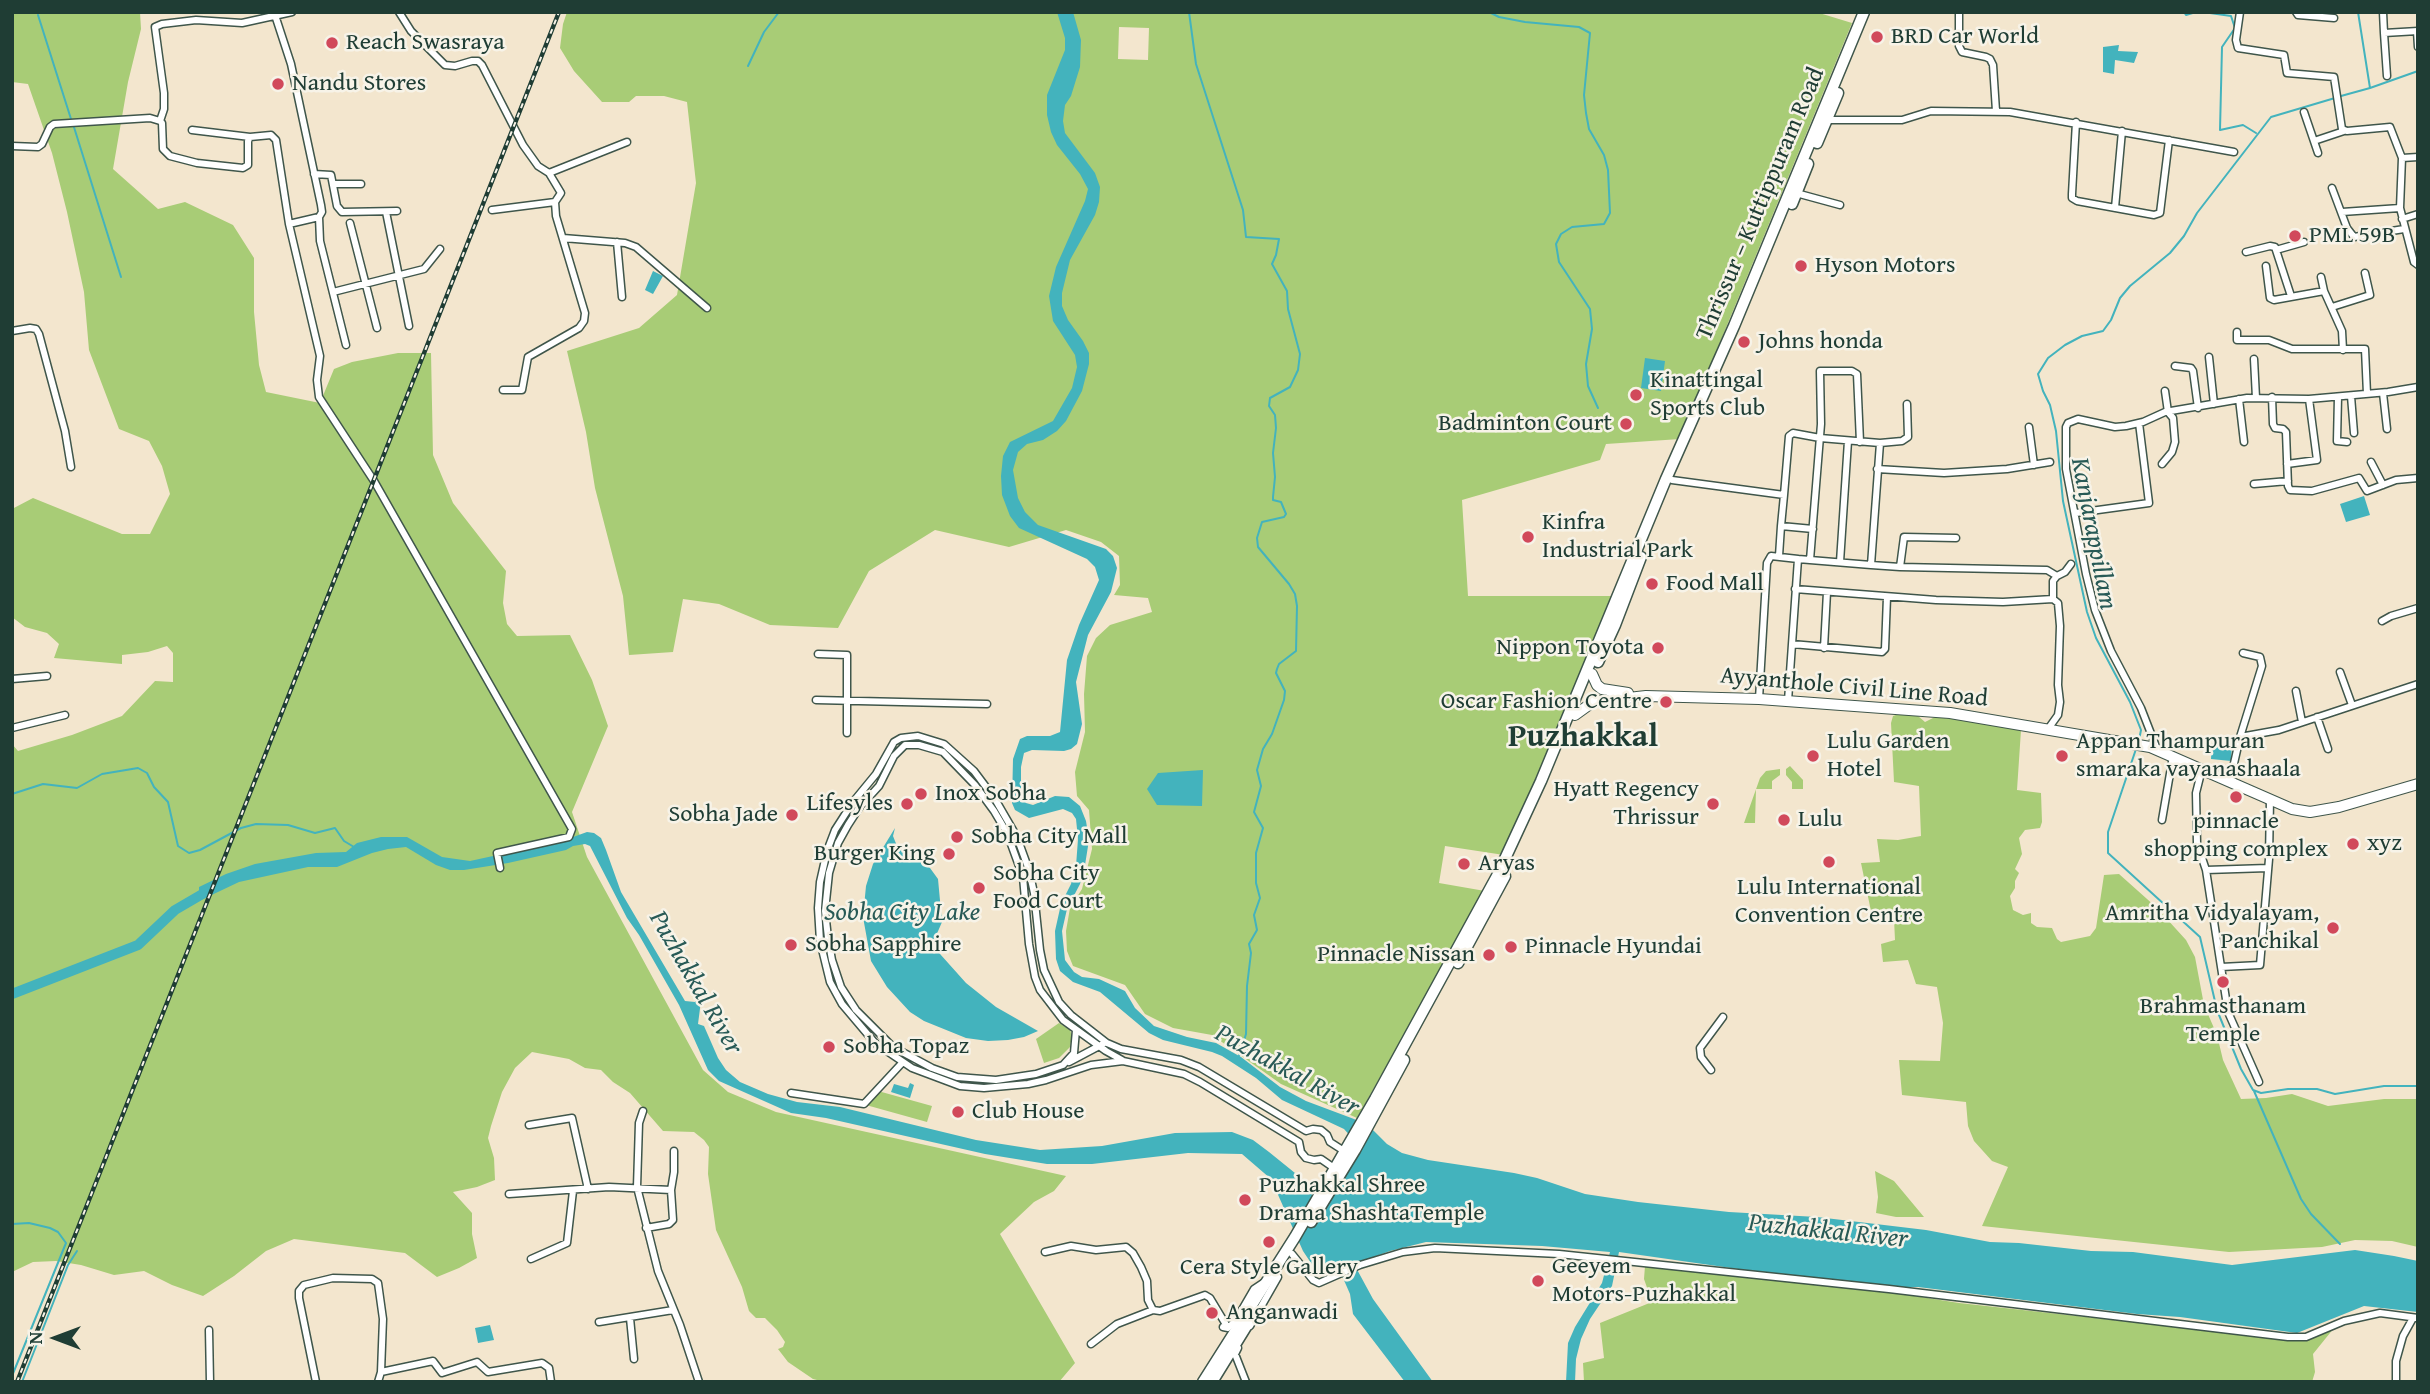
<!DOCTYPE html>
<html>
<head>
<meta charset="utf-8">
<style>
	body { margin:0 }
	#map { position:relative; width:2430px; height:1394px; overflow:hidden; background:#f3e6ce; font-family:"Gentium Book Plus",serif }
	canvas { display:block }
	.frame { position:absolute; inset:0; border:14px solid #1f3d34; pointer-events:none }
	.north { position:absolute; left:21px; top:1303px; width:70px; height:70px; -webkit-text-stroke:5px #f7f3e8; paint-order:stroke; rotate:270deg; font-size:19px; font-weight:700; line-height:28px; text-align:center; color:#1f3d34 }
	.north::after { content:''; display:block; margin:auto; width:24px; height:32px; background:#1f3d34; clip-path:polygon(50% 0,100% 100%,50% 72%,0 100%) }
</style>
</head>
<body>
<div id="map">
<canvas width="2430" height="1394"></canvas>
<div class="frame"></div>
<div class="north">N</div>
</div>
<script>
const context = document.querySelector('canvas').getContext('2d');
context.lineJoin = 'round';
function fill(path, color) { context.fillStyle = color; context.fill(path, 'evenodd'); }
const shape = rows => new Path2D(rows.map(r => 'M' + r).join(''));
function stroke(path, color, width, dash) { context.strokeStyle = color; context.lineWidth = width; context.lineCap = dash ? 'butt' : 'round'; context.setLineDash(dash || []); context.stroke(path); }
function write(font, color, halo, rows, align = 'center') {
  context.font = font + ' "Gentium Book Plus",serif'; context.lineWidth = 5; context.setLineDash([]); context.textBaseline = 'middle'; context.strokeStyle = halo; context.fillStyle = color; for (const [text, x, y, turn = 0] of rows) {
    context.save(); context.translate(x, y); context.rotate((+turn || 0) * Math.PI / 180); context.textAlign = isNaN(turn) ? turn : align; if (halo) context.strokeText(text, 0, 0); context.fillText(text, 0, 0); context.restore();
  }
}
fill(shape([
	[12,12,140,12,141,29,128,82,113,169,158,209,185,202,233,225,254,258,254,312,259,365,266,392,320,403,334,369,352,362,398,353,431,353,433,455,453,503,506,571,503,603,507,624,517,636,570,635,592,680,608,726,572,812,587,857,703,1070,728,1092,776,1112,1066,1176,1054,1191,1034,1202,1000,1234,1075,1363,1059,1382,825,1382,813,1379,788,1362,778,1349,783,1347,785,1342,777,1330,765,1318,756,1318,749,1311,742,1287,716,1230,708,1174,709,1147,704,1140,694,1132,663,1131,630,1093,613,1082,601,1070,585,1068,569,1059,532,1052,515,1068,502,1092,491,1126,488,1138,494,1158,495,1180,477,1187,453,1192,472,1213,472,1234,477,1258,459,1268,437,1277,405,1253,294,1239,266,1251,234,1276,203,1296,172,1285,144,1271,114,1275,81,1265,56,1261,33,1262,12,1272,12,744,18,751,72,735,122,716,155,681,173,682,173,653,167,646,148,652,122,655,122,664,54,658,59,644,47,633,25,627,12,617,12,509,33,498,122,534,150,534,170,494,162,466,149,441,119,429,89,350,84,292,67,212,52,153,28,84,12,82],
	[567,12,1816,12,1852,23,1680,439,1606,444,1600,460,1462,500,1468,596,1614,596,1504,855,1445,846,1439,883,1485,891,1357,1118,1281,1084,1212,1035,1173,1028,1145,1014,1125,985,1073,966,1067,951,1066,931,1070,908,1082,889,1092,849,1089,810,1077,796,1075,772,1085,732,1084,694,1087,656,1096,638,1110,625,1152,612,1148,598,1114,595,1120,585,1119,556,1101,542,1066,530,1009,547,935,530,869,571,838,628,770,625,719,604,683,599,673,652,629,655,623,596,595,488,586,432,567,351,639,328,677,295,696,183,687,102,664,96,636,96,629,102,602,102,574,71,560,48,563,24],
	[1119,27,1149,28,1148,60,1118,59],
	[1899,714,1918,716,1925,722,1935,717,1990,723,2021,730,2017,790,2041,793,2042,822,2040,828,2025,830,2019,838,2022,854,2015,869,2019,873,2015,881,2015,888,2010,896,2013,910,2023,915,2031,913,2031,923,2037,927,2052,928,2057,939,2061,942,2090,936,2096,928,2104,875,2119,874,2156,907,2186,940,2195,957,2204,1005,2217,1035,2223,1060,2241,1099,2266,1098,2292,1094,2328,1106,2384,1099,2416,1099,2418,1096,2418,1247,2392,1241,2355,1240,2322,1247,2229,1252,1982,1226,2008,1167,1992,1161,1974,1141,1968,1126,1966,1102,1902,1095,1899,1060,1940,1061,1943,1023,1937,987,1916,984,1908,960,1883,962,1881,944,1895,940,1894,919,1872,916,1861,863,1880,862,1877,839,1898,840,1921,836,1919,786,1894,782,1891,723,1893,716],
	[1790,766,1803,780,1803,789,1792,789,1792,782,1786,775,1786,769],
	[1780,769,1780,775,1772,781,1772,789,1756,789,1755,823,1744,823,1760,778,1766,771],
	[1059,1023,1070,1030,1072,1036,1070,1047,1059,1058,1044,1063,1036,1039],
	[878,1091,932,1106,927,1122,866,1105],
	[1875,1171,1894,1181,1924,1217,1896,1217,1876,1213,1878,1197],
	[1645,1266,1682,1268,1902,1294,1959,1303,2294,1340,2334,1328,2313,1354,2315,1372,2312,1382,1584,1382,1583,1363,1604,1358,1600,1323,1652,1302,1644,1279]
]), '#a8cc76');
fill(shape([
	[1057,12,1073,12,1081,40,1080,67,1071,96,1065,105,1063,121,1065,133,1095,173,1100,187,1099,202,1095,215,1070,260,1062,293,1062,306,1068,320,1083,341,1089,353,1089,364,1082,391,1066,421,1057,431,1043,440,1027,444,1018,452,1013,470,1018,498,1025,512,1038,525,1106,549,1113,556,1117,568,1111,592,1088,635,1076,682,1082,724,1077,744,1071,749,1064,751,1032,750,1024,753,1021,767,1021,797,1026,803,1033,805,1055,796,1069,797,1080,806,1086,821,1089,840,1085,865,1080,884,1067,909,1062,931,1065,960,1074,972,1082,977,1099,979,1125,991,1135,1008,1154,1026,1187,1037,1216,1043,1241,1057,1280,1087,1306,1101,1354,1119,1372,1129,1387,1144,1402,1153,1428,1160,1514,1173,1537,1178,1585,1194,1638,1202,1729,1212,1817,1217,1926,1230,1990,1242,2019,1243,2091,1251,2133,1252,2232,1265,2355,1250,2394,1256,2418,1261,2418,1312,2364,1306,2297,1333,2180,1317,2137,1314,1918,1287,1879,1288,1848,1281,1780,1275,1619,1252,1612,1286,1590,1319,1581,1339,1576,1359,1575,1382,1566,1382,1568,1343,1575,1327,1602,1283,1610,1252,1542,1246,1426,1242,1390,1251,1354,1264,1373,1299,1433,1382,1405,1382,1353,1314,1350,1294,1343,1278,1337,1271,1325,1276,1320,1274,1313,1266,1303,1251,1271,1179,1242,1154,1188,1153,1092,1164,1047,1164,985,1154,826,1118,791,1113,719,1081,708,1070,679,1005,639,935,627,918,590,846,585,844,573,846,566,850,508,863,464,870,450,870,436,865,406,847,388,849,372,853,337,867,308,867,239,882,199,901,199,887,226,874,255,864,316,853,346,852,357,843,381,837,407,837,442,857,470,861,562,841,587,832,594,833,601,838,606,850,621,892,685,1001,695,1002,702,993,698,1024,704,1026,718,1058,726,1070,740,1082,768,1094,797,1102,840,1107,976,1140,1040,1150,1102,1146,1175,1133,1232,1132,1253,1140,1269,1152,1316,1190,1344,1173,1362,1149,1344,1129,1282,1100,1256,1078,1222,1056,1212,1052,1163,1040,1149,1033,1100,992,1073,982,1060,971,1056,959,1055,931,1061,904,1071,884,1076,866,1078,839,1076,819,1072,813,1063,809,1029,818,1015,810,1012,803,1013,759,1020,739,1027,736,1050,736,1060,732,1067,660,1079,625,1099,580,1095,567,1087,559,1019,528,1010,516,1002,495,1001,476,1003,456,1010,442,1053,421,1072,388,1077,367,1075,355,1053,321,1049,296,1056,267,1085,201,1088,189,1080,174,1057,145,1051,132,1047,115,1047,95,1065,50,1065,38],
	[2119,45,2118,51,2138,52,2134,63,2115,60,2114,74,2103,72,2103,47],
	[653,271,663,276,653,294,645,290],
	[1645,358,1665,361,1661,391,1641,388],
	[2364,496,2370,515,2346,522,2340,504],
	[2212,743,2232,744,2231,761,2211,759],
	[1203,770,1202,806,1157,805,1147,789,1158,773],
	[895,828,893,836,897,846,930,868,938,879,942,922,932,945,966,983,996,1007,1038,1031,1024,1037,1008,1040,988,1041,966,1038,924,1021,910,1012,887,987,871,961,863,917,866,886,873,864],
	[910,1083,914,1085,910,1098,891,1092,894,1084,908,1088],
	[490,1325,494,1340,478,1343,475,1328]
]), '#43b3bd');
stroke(shape([
	[1189,12,1196,64,1243,210,1246,237,1279,239,1276,255,1272,264,1287,291,1288,309,1300,354,1298,370,1290,387,1270,398,1269,406,1275,415,1276,428,1273,453,1275,477,1273,497,1273,500,1281,502,1286,514,1284,517,1262,522,1257,538,1258,547,1289,584,1295,594,1297,606,1296,651,1279,664,1277,669,1276,673,1285,691,1284,700,1272,734,1263,749,1257,770,1261,786,1254,812,1263,828,1256,853,1256,883,1260,898,1254,915,1257,930,1249,944,1251,953,1247,986,1246,1034,1239,1056],
	[1489,12,1499,17,1525,22,1579,27,1590,33,1584,95,1586,113,1589,129,1604,155,1608,170,1610,213,1604,224,1572,227,1561,234,1556,244,1559,262,1590,309,1592,329,1586,364,1588,386,1598,408],
	[2184,12,2186,15,2196,12],
	[2203,12,2231,16,2235,28,2222,47,2220,130,2243,125,2256,133],
	[38,15,71,119],
	[748,66,764,32,779,12],
	[2370,88,2418,71],
	[2341,96,2370,88,2358,12],
	[73,124,121,277],
	[2139,740,2141,730,2130,702,2096,638,2087,612,2063,501,2056,431,2050,405,2043,391,2038,374,2048,358,2065,345,2082,336,2103,331,2111,320,2120,298,2130,286,2170,253,2184,236,2197,213,2271,117,2335,98],
	[2136,749,2108,832,2108,853,2200,937,2217,1010,2241,1069,2253,1090,2261,1093,2288,1089,2317,1089,2335,1094,2384,1086,2418,1086],
	[12,794,43,784,77,788,102,774,138,768,147,773,154,787,168,802,178,846,189,853,200,850,241,828,256,824,288,825,315,833,335,828,344,841,354,847],
	[2254,1091,2301,1199,2311,1214,2340,1244],
	[12,1224,29,1223,50,1228,58,1232,66,1243,12,1376],
	[22,1382,68,1265,77,1251]
]), '#43b3bd', 2);
stroke(shape([
	[12,994,138,945,175,910,211,889]
]), '#43b3bd', 10);
const street = shape([
	[274,12,291,64,321,205,322,212,319,217,289,224,320,356,317,380,319,397,374,481,572,829,569,837,497,853,500,868],
	[399,12,411,31,445,65,455,66,472,61,478,61,482,65,523,145,538,166,549,173,561,193,555,202,556,216,585,313,584,321,579,328,528,357,522,390,503,390],
	[1959,12,1959,46,1962,52,1986,57,1990,59,1993,65,1996,111],
	[2240,12,2236,40,2238,48,2284,55,2287,73,2334,77,2342,129,2347,131,2390,127,2402,158,2418,157],
	[2296,12,2298,15,2334,18],
	[2383,12,2384,33],
	[2417,31,2418,47],
	[2387,76,2384,33,2418,31],
	[2304,112,2318,153],
	[1827,120,1902,120,1931,111,2010,112,2234,152],
	[160,121,164,109,164,93,155,27,162,24,196,20,242,23,292,12],
	[2076,122,2072,194,2072,198,2077,201,2154,215,2160,213,2169,140],
	[192,130,250,137],
	[2314,141,2344,131],
	[12,146,38,147,42,144,50,127,54,124,150,118,160,121,162,123,163,149,170,156,197,163,243,168,248,165,248,141,250,137,271,135,276,140,289,224],
	[549,173,627,142],
	[314,174,331,175,337,206,342,212,397,211],
	[333,184,361,184],
	[2332,188,2347,228,2354,237,2404,229],
	[1796,193,1840,205],
	[2115,208,2122,131],
	[2400,208,2402,158],
	[492,210,555,202],
	[386,212,409,326],
	[2342,212,2400,208,2414,262,2418,265],
	[319,217,320,241,346,345],
	[2402,219,2418,214],
	[350,223,377,328],
	[563,238,625,243,636,247,707,308],
	[617,242,622,297],
	[2276,250,2304,242],
	[2246,252,2270,246,2275,247,2291,296],
	[2266,266,2270,298,2274,300,2324,291,2342,331,2343,350],
	[2321,277,2324,291],
	[333,292,424,269,440,249],
	[2332,307,2370,295,2365,273],
	[12,331,30,328,36,329,39,334,65,431,71,467],
	[2237,332,2237,340,2269,340,2292,349,2365,349,2367,394],
	[2209,357,2214,404],
	[2254,359,2256,398],
	[2175,366,2191,368,2193,371,2198,408],
	[2383,393,2387,429],
	[2351,396,2354,433],
	[2272,397,2273,424,2275,428,2283,429,2286,432,2288,486,2290,490,2312,491,2359,478,2367,491,2396,480,2418,478],
	[2338,397,2337,441,2347,442],
	[2239,399,2244,442],
	[2029,427,2034,465],
	[1860,442,1857,374,1852,371,1820,371,1821,424,1810,560,1871,565],
	[1880,443,1902,441,1908,437,1907,404],
	[2371,462,2383,485],
	[2162,464,2172,452,2175,442,2173,418,2168,412,2165,391],
	[2287,464,2317,460,2309,399],
	[1877,469,1944,473,2007,469,2050,462],
	[1672,480,1784,495,1789,436,1793,433,1820,438,1880,443,1871,565,1900,567,1904,537,1956,538],
	[2254,484,2288,481],
	[1784,495,1781,526,1813,529],
	[2076,513,2149,503,2139,423],
	[1779,556,1781,526],
	[1840,562,1848,441],
	[1900,567,2047,570,2057,576,2065,572,2071,564],
	[1795,589,1936,600,2003,602,2053,599,2058,603,2060,626,2058,685,2060,702,2058,715,2048,729],
	[2053,599,2053,581,2057,576],
	[2382,621,2391,616,2418,608],
	[1792,644,1882,652,1885,649,1887,597],
	[1824,648,1827,592],
	[818,654,847,655,847,733],
	[2340,672,2352,705],
	[12,679,47,676],
	[2296,691,2302,722],
	[1759,699,1767,563,1771,556,1798,559],
	[816,700,987,704],
	[1788,701,1798,559,1810,560],
	[2317,717,2328,749],
	[12,728,65,715],
	[2240,737,2262,666,2260,657,2243,653],
	[2157,749,2141,708,2111,651,2095,610,2086,574,2066,469,2066,427,2068,423,2078,419,2115,427,2126,426,2143,422,2165,412,2247,398,2309,399,2388,392,2418,387],
	[2202,769,2196,793,2197,843,2206,870,2228,1012,2259,1082],
	[2230,781,2240,737,2279,730,2418,684],
	[2162,820,2173,756],
	[2206,870,2268,868],
	[2221,967,2260,965,2269,859,2270,799],
	[1076,1030,1074,1053,1063,1065,1036,1074,996,1080,957,1077,932,1068,893,1047,856,1010,841,987,832,960,828,938,825,911,829,873,838,843,848,825,859,808,879,786,894,756,905,745,919,745,943,752,975,785,994,811,1007,833,1023,877,1029,944,1035,977,1040,990,1063,1020,1106,1051,1122,1060],
	[1069,1062,1103,1044],
	[1711,1070,1701,1057,1700,1048,1723,1017],
	[791,1093,864,1104,902,1063],
	[643,1111,639,1123,637,1187,658,1271,680,1325,699,1382],
	[529,1125,572,1118,588,1189],
	[1334,1168,1321,1159,1314,1160,1306,1158,1301,1152,1299,1142,1200,1082,1184,1074,1123,1061,1091,1065,1046,1080,1028,1084,984,1088,960,1086,912,1068,875,1043,842,1004,830,982,820,941,818,908,820,882,827,851,835,830,853,802,876,774,894,742,901,738,918,736,944,744,974,771,995,799,1017,837,1029,870,1034,893,1040,950,1044,970,1059,1002,1071,1015,1107,1043,1121,1049,1181,1060,1199,1067,1306,1131,1313,1129,1321,1130,1327,1135,1330,1142,1344,1151],
	[509,1194,609,1187,671,1190],
	[646,1228,669,1224,673,1220,671,1190,674,1172,674,1151],
	[1045,1252,1071,1246,1096,1250,1126,1247,1133,1253,1141,1267,1147,1281,1148,1300,1153,1310,1160,1311,1205,1295,1210,1298,1228,1328,1223,1327],
	[1292,1254,1313,1280,1319,1283,1360,1265,1403,1252,1435,1248,1559,1254,1889,1289,2288,1337,2306,1337,2344,1321,2380,1313,2418,1318],
	[531,1259,567,1243,573,1191],
	[630,1318,634,1359],
	[599,1322,673,1310],
	[1250,1326,1278,1277],
	[1228,1328,1236,1320,1254,1289,1263,1283],
	[209,1330,210,1382],
	[1091,1344,1117,1324,1153,1310],
	[1238,1348,1235,1354,1246,1382],
	[316,1382,299,1298,299,1291,304,1285,333,1278,372,1279,378,1283,383,1319,381,1372],
	[378,1382,381,1372,433,1361,442,1373,477,1362,488,1372,542,1363,549,1368,551,1382],
	[2396,1382,2396,1361,2403,1336,2413,1318]
]);
const secondary = shape([
	[1592,674,1597,685,1602,689,1628,693],
	[1575,715,1593,702,1646,696,1759,699,1950,713,2150,747,2292,809,2310,812,2339,807,2418,784]
]);
const primary = shape([
	[1817,143,1838,93],
	[1792,204,1808,164],
	[1598,662,1615,625,1641,557],
	[1458,963,1505,876],
	[1311,1222,1355,1150,1404,1060],
	[1203,1382,1295,1237,1375,1099,1497,876,1541,781,1666,479,1734,326,1864,12],
	[1212,1382,1249,1322]
]);
stroke(street, '#3f564b', 9);
stroke(secondary, '#3f564b', 12);
stroke(primary, '#3f564b', 13);
stroke(street, '#fff', 6);
stroke(secondary, '#fff', 10);
stroke(primary, '#fff', 10);
const rail = shape([
	[17,1382,559,12]
]);
stroke(rail, '#1f3d34', 4.5);
stroke(rail, '#f7f3e8', 2, [5]);
for (const [x, y, r, color] of [
	[1877,37,7,"#d1495b"],
	[332,43,7,"#d1495b"],
	[278,84,7,"#d1495b"],
	[2295,236,7,"#d1495b"],
	[1801,266,7,"#d1495b"],
	[1744,342,7,"#d1495b"],
	[1636,395,7,"#d1495b"],
	[1626,424,7,"#d1495b"],
	[1528,537,7,"#d1495b"],
	[1652,584,7,"#d1495b"],
	[1658,648,7,"#d1495b"],
	[1666,702,7,"#d1495b"],
	[1813,756,7,"#d1495b"],
	[2062,756,7,"#d1495b"],
	[921,794,7,"#d1495b"],
	[2236,797,7,"#d1495b"],
	[907,804,7,"#d1495b"],
	[1713,804,7,"#d1495b"],
	[792,815,7,"#d1495b"],
	[1784,820,7,"#d1495b"],
	[957,837,7,"#d1495b"],
	[2353,844,7,"#d1495b"],
	[949,854,7,"#d1495b"],
	[1829,862,7,"#d1495b"],
	[1464,864,7,"#d1495b"],
	[979,888,7,"#d1495b"],
	[2333,928,7,"#d1495b"],
	[791,945,7,"#d1495b"],
	[1511,947,7,"#d1495b"],
	[1489,955,7,"#d1495b"],
	[2223,982,7,"#d1495b"],
	[829,1047,7,"#d1495b"],
	[958,1112,7,"#d1495b"],
	[1245,1200,7,"#d1495b"],
	[1269,1242,7,"#d1495b"],
	[1538,1281,7,"#d1495b"],
	[1212,1313,7,"#d1495b"]
]) { const dot = new Path2D(); dot.arc(x, y, r, 0, 2 * Math.PI); context.fillStyle = color; context.fill(dot); stroke(dot, '#f7f3e8', 2.5); }
write('24px', '#1f3d34', '#f7f3e8', [
	["BRD Car World",1891,37],
	["Reach Swasraya",346,43],
	["Nandu Stores",292,84],
	["PML 59B",2309,236],
	["Hyson Motors",1815,266],
	["Johns honda",1758,342],
	["Kinattingal",1650,381],
	["Sports Club",1650,409],
	["Badminton Court",1612,424,"right"],
	["Kinfra",1542,523],
	["Industrial Park",1542,551],
	["Food Mall",1666,584],
	["Nippon Toyota",1644,648,"right"],
	["Oscar Fashion Centre",1652,702,"right"],
	["Lulu Garden",1827,742],
	["Hotel",1827,770],
	["Appan Thampuran",2076,742],
	["smaraka vayanashaala",2076,770],
	["Hyatt Regency",1699,790,"right"],
	["Thrissur",1699,818,"right"],
	["Inox Sobha",935,794],
	["Lifesyles",893,804,"right"],
	["Sobha Jade",778,815,"right"],
	["Lulu",1798,820],
	["pinnacle",2236,822,"center"],
	["shopping complex",2236,850,"center"],
	["Sobha City Mall",971,837],
	["xyz",2367,844],
	["Burger King",935,854,"right"],
	["Aryas",1478,864],
	["Sobha City",993,874],
	["Food Court",993,902],
	["Lulu International",1829,888,"center"],
	["Convention Centre",1829,916,"center"],
	["Amritha Vidyalayam,",2319,914,"right"],
	["Panchikal",2319,942,"right"],
	["Sobha Sapphire",805,945],
	["Pinnacle Hyundai",1525,947],
	["Pinnacle Nissan",1475,955,"right"],
	["Brahmasthanam",2223,1007,"center"],
	["Temple",2223,1035,"center"],
	["Sobha Topaz",843,1047],
	["Club House",972,1112],
	["Puzhakkal Shree",1259,1186],
	["Drama ShashtaTemple",1259,1214],
	["Geeyem",1552,1267],
	["Motors-Puzhakkal",1552,1295],
	["Cera Style Gallery",1269,1268,"center"],
	["Anganwadi",1226,1313]
], 'left');
write('24px', '#1f3d34', '#f7f3e8', [
	["Thrissur – Kuttippuram Road",1761,204,-67],
	["Ayyanthole Civil Line Road",1854,688,5]
]);
write('italic 26px', '#285a56', '#f7f3e8', [
	["Kanjarappillam",2093,534,79],
	["Sobha City Lake",902,913],
	["Puzhakkal River",695,983,60],
	["Puzhakkal River",1287,1071,29],
	["Puzhakkal River",1828,1232,6]
]);
write('bold 32px', '#1f3d34', '#f7f3e8', [
	["Puzhakkal",1583,738]
]);
</script>
</body>
</html>
